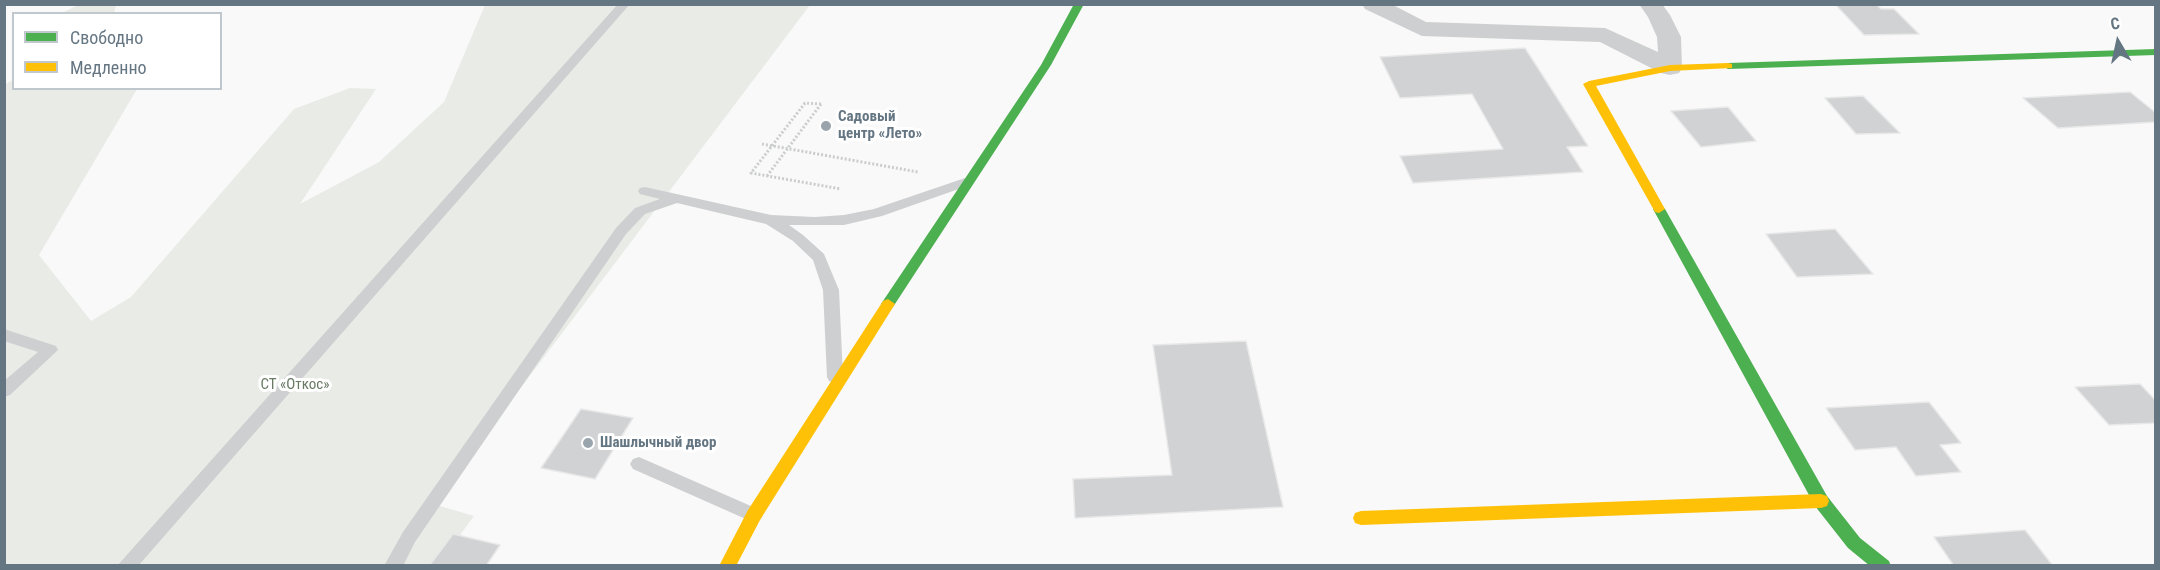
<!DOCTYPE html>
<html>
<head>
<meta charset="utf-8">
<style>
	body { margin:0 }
	#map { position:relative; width:2160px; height:570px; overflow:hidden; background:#f9f9f9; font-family:"Roboto Condensed",sans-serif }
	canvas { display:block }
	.frame { position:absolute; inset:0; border:6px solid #657683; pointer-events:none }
	.legend { position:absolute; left:12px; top:12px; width:210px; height:78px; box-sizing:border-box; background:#fff; border:2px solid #c1c8cd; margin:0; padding:8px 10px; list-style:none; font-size:18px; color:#657683 }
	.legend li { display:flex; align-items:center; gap:12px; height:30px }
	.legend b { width:30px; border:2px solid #c1c8cd }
	.north { position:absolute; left:2088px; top:12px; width:60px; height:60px; -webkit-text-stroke:4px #fff; paint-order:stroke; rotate:351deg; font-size:16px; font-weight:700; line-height:24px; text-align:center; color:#657683 }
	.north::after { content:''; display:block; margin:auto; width:21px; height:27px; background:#657683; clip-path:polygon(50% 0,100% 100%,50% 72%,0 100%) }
</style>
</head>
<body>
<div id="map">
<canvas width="2160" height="570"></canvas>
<div class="frame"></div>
<ul class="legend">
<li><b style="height:8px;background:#4caf50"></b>Свободно</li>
<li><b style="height:8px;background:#ffc107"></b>Медленно</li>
</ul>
<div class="north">С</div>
</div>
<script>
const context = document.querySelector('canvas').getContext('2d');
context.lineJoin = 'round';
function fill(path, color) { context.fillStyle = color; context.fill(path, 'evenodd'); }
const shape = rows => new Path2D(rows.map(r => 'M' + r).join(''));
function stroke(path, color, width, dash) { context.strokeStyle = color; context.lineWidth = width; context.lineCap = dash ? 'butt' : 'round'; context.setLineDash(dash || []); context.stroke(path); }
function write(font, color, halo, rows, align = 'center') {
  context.font = font + ' "Roboto Condensed",sans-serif'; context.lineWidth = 6; context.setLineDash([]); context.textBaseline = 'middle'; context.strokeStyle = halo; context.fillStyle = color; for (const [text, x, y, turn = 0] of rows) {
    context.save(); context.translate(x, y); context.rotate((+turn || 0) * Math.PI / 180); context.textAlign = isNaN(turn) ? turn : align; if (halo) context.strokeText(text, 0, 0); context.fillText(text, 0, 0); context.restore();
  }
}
fill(shape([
	[80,4,116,4,116,5,114,13,62,13],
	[485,5,810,5,433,504,474,516,438,565,5,565,4,85,13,80,14,88,137,89,39,255,91,321,131,297,294,109,350,88,376,89,300,204,379,162,444,102]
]), '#e8ebe6');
const building = shape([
	[1835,4,1876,4,1881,9,1894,9,1919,34,1864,35,1835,4],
	[1525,48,1588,146,1567,147,1583,172,1413,183,1400,156,1503,149,1472,94,1400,98,1380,57,1525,48],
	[2130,92,2156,113,2156,122,2058,128,2023,98,2130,92],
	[1863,96,1900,133,1856,134,1825,98,1863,96],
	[1728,107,1756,141,1701,147,1671,111,1728,107],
	[1835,229,1873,274,1797,277,1766,234,1835,229],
	[1246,341,1283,507,1075,518,1073,479,1172,475,1153,345,1246,341],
	[2140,384,2156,401,2156,423,2109,425,2075,387,2140,384],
	[1929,402,1961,443,1940,445,1961,472,1916,476,1896,447,1855,450,1826,408,1929,402],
	[581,409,633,418,595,479,541,468,581,409],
	[2025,530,2053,566,1954,566,1934,537,2025,530],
	[453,534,500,545,486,566,429,566,453,534]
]);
fill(building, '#d0d2d3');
stroke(building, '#e8e8e8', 1.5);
stroke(shape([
	[821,104,805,103,751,173,841,189],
	[762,144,918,172],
	[767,176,821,104]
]), '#cbcccd', 3, [2, 2]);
fill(shape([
	[618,4,630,4,138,566,117,566,618,4],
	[965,178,970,179,972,182,970,185,882,216,844,225,789,225,803,235,824,254,839,290,843,377,841,381,835,383,829,381,827,377,823,290,813,260,793,241,766,224,677,203,645,214,626,234,415,542,403,566,384,566,403,532,616,228,635,208,660,199,640,194,638,191,640,188,645,187,771,215,815,217,844,215,874,209,965,178],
	[4,329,56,346,58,350,10,395,4,397,4,381,38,352,4,341,4,329],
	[639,457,760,510,763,515,760,520,754,523,748,520,633,469,630,464,633,459,639,457]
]), '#cecfd0');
fill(shape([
	[1362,4,1391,4,1426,22,1605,28,1658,52,1657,37,1648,17,1639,4,1662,4,1670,15,1681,37,1682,68,1679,73,1670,75,1661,73,1600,42,1422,36,1365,9,1362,4]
]), '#cecfd0');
fill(shape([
	[1074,4,1084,4,1051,65,893,307,883,307,881,304,883,301,1041,65,1074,4],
	[2156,49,2156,55,1728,69,1723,66,1728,63,2156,49],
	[1659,205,1665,209,1827,496,1860,538,1889,561,1891,566,1870,566,1848,548,1815,506,1653,209,1659,205]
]), '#4caf50');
fill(shape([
	[1728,63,1732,64,1732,68,1670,71,1596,86,1665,209,1659,213,1655,212,1583,84,1589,81,1670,65,1728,63],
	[888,299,895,304,760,520,736,566,719,566,748,510,883,301,888,299],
	[1821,494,1827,496,1829,501,1827,506,1821,508,1361,525,1355,523,1353,518,1355,513,1361,511,1821,494]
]), '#ffc107');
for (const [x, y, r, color] of [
	[826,126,6,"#99a4ac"],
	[588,443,6,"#99a4ac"]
]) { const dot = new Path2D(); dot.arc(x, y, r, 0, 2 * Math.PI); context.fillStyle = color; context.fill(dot); stroke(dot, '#fff', 2); }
write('bold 15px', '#657683', '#fff', [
	["Садовый",838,117],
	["центр «Лето»",838,134],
	["Шашлычный двор",600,443]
], 'left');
write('15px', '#687a64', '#fff', [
	["СТ «Откос»",295,385]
]);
</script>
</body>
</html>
